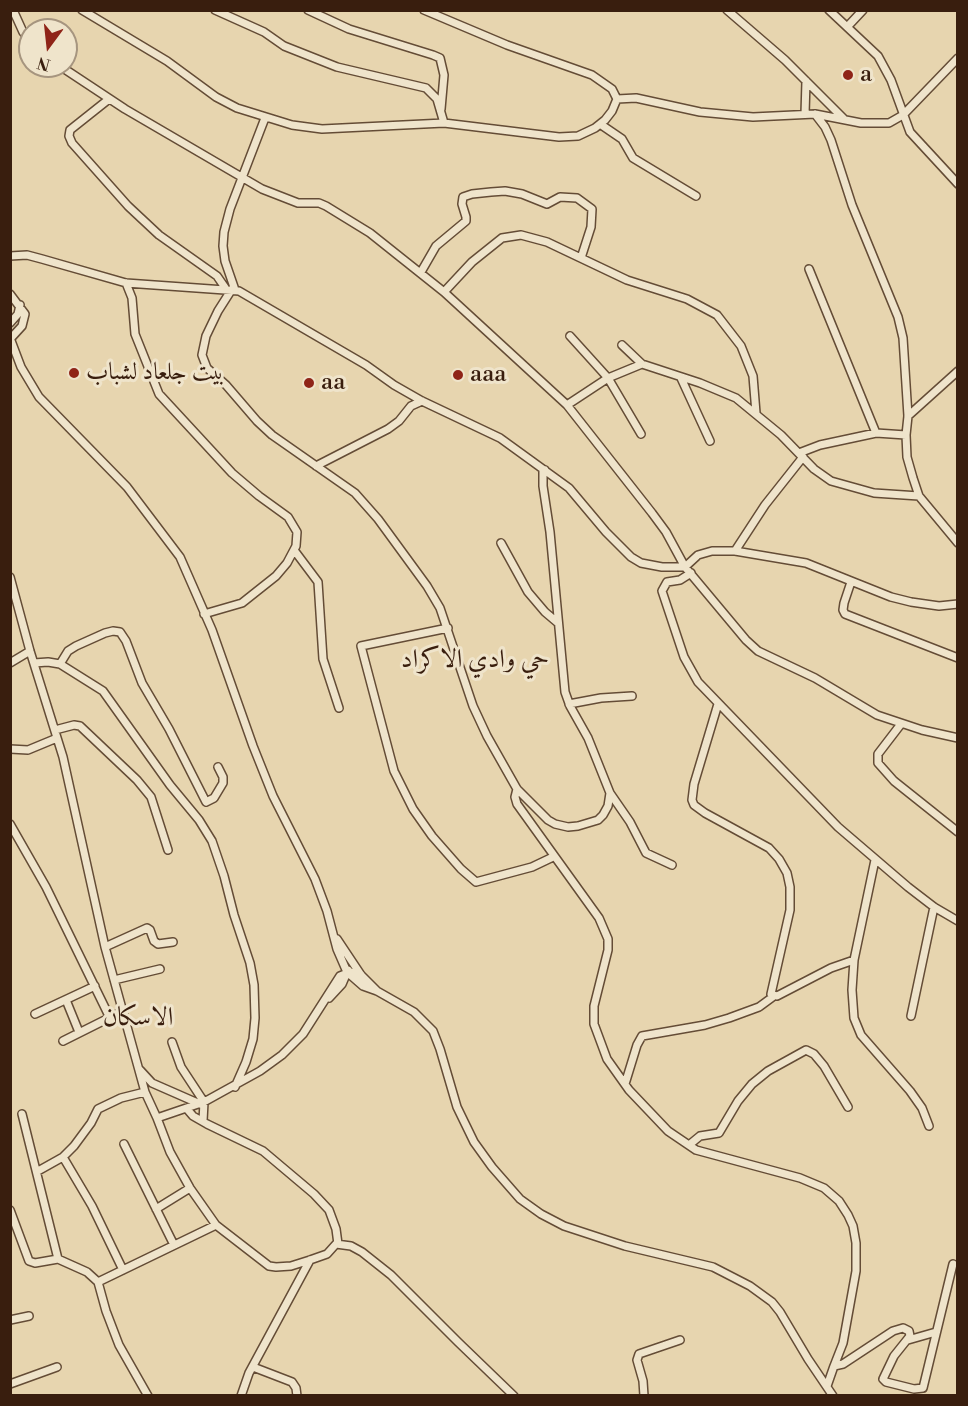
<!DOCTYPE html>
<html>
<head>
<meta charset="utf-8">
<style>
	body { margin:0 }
	#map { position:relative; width:968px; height:1406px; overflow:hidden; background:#e7d5af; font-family:"Libre Bodoni",serif }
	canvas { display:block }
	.frame { position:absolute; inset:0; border:12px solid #391e0e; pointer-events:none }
	.north { position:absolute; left:18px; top:18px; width:60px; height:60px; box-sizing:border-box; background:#efe4cb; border:2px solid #a6957f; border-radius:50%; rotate:195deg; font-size:16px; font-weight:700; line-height:24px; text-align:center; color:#391e0e }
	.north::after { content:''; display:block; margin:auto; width:21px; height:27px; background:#8f2418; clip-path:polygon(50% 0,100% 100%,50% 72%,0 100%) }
</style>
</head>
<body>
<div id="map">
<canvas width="968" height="1406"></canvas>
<div class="frame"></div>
<div class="north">N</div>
</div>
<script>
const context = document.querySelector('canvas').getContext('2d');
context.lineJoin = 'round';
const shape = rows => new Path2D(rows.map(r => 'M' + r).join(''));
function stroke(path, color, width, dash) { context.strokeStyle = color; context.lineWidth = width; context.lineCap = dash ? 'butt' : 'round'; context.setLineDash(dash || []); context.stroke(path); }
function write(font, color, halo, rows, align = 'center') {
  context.font = font + ' "Libre Bodoni",Amiri,serif'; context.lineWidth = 6; context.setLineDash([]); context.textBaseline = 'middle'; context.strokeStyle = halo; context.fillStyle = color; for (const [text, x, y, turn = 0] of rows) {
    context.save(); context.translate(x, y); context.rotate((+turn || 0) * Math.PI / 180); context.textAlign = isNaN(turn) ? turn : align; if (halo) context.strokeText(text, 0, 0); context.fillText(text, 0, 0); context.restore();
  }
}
const minor = shape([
	[13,10,23,32,30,41],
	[82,10,167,61,216,97,237,108,292,125,322,129,444,123,559,137,578,136,595,128,605,120,612,111,617,99,612,89,592,75,507,45,424,10],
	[215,10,264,32,284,46,337,67,426,88,437,99,444,123],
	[308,10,349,29,433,55,440,58,444,75,441,109],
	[727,10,785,60,844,119],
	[829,10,878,56,891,80,910,132,958,184],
	[848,26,863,10],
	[60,66,125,109,262,189,298,203,319,203,326,206,370,233,444,292,567,405,652,513,666,532,685,567,746,640,758,651,815,678,877,715,922,730,958,738],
	[109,99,70,130,69,136,72,143,128,206,159,235,217,276,226,289],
	[617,99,636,98,700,112,753,117,815,114,861,123,889,123,903,115,958,58],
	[805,114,806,81],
	[815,114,825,127,831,140,852,205,898,317,903,338,908,416,906,435,907,457,913,478,919,496,958,543],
	[600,124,622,139,633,158,696,196],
	[10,256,27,255,42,259,126,283,239,291,366,365,394,385,422,401,500,438,569,488,606,532,631,557,641,563,662,567,685,567,698,555,712,551,735,551,806,563,891,597,911,602,939,606,958,604],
	[809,269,876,433],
	[421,272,436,246,466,221,466,217,462,204,463,197,472,194,491,192,505,191,522,194,547,204,560,197,577,198,592,209,591,227,581,258],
	[126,283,132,298,135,334,159,394,232,473,259,496,288,517,297,532,296,546,287,563,276,576,242,603,204,614],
	[232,289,218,311,206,336,202,355,207,368,226,385,257,421,272,435,355,493,378,519,427,586,440,608,473,706,487,736,517,789,548,820,555,824,568,827,578,826,598,820,603,815,608,806,610,793,588,738,570,706,565,692,550,532,543,486,543,471,545,470],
	[235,290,225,261,223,246,224,232,230,209,265,118],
	[444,292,472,262,502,238,521,235,547,242,627,280,687,299,717,315,741,346,753,376,756,413],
	[10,294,25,314,22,326,11,338],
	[10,323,18,314,20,305],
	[570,336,608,378,641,434],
	[10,338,21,367,39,397,127,487,180,557,212,630,253,746,273,796,315,879,327,911,337,949,347,972,363,986,377,991,414,1012,433,1031,440,1049,457,1107,474,1142,492,1167,520,1199,541,1214,564,1226,625,1246,713,1267,750,1286,772,1302,780,1312,808,1359,833,1396],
	[622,345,642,364],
	[681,378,710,441],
	[567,405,608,378,642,364,700,383,736,398,781,435,814,469,831,481,874,493,919,496],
	[908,416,958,371],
	[799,453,820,445,876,433,906,435],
	[316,466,388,429,399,421,411,406,422,401],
	[501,543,528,592,545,612,558,623],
	[294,550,318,582,323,659,339,708],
	[735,551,765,505,803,457],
	[691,573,680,580,667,582,662,591,684,657,698,682,838,827,908,887,934,907,958,921],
	[10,577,30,651,63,757,105,947,145,1092,157,1118,170,1152,190,1188,216,1225,269,1266,276,1267,291,1266,310,1260,327,1254,336,1244,351,1246,362,1252,391,1275,458,1342,514,1396],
	[851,582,844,603,843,610,845,614,958,658],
	[448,628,361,646,394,771,413,809,432,836,461,869,476,882,532,867,553,857],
	[10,663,30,651],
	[34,663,48,662,60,664,103,691,170,785,199,820,212,841,224,876,234,915,250,963,254,985,255,1018,253,1039,246,1062,235,1087],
	[60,664,68,651,76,646,105,633,113,631,120,632,126,641,142,683,169,729,206,802,214,798,223,783,223,777,218,767],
	[569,704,601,698,632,696],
	[718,704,694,784,692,800,694,805,705,813,769,848,779,859,787,873,790,887,790,910,771,994,777,996,831,968,854,960],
	[901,724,878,754,878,763,894,781,958,832],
	[55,730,74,725,80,726,137,780,151,797,168,850],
	[10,749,28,750,57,738],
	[517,789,515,797,517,804,599,918,608,939,608,950,594,1006,594,1024,607,1059,629,1090,668,1131,696,1150,800,1178,824,1188,839,1201,848,1215,853,1226,856,1243,856,1271,843,1343,834,1366],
	[610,793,630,822,646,853,672,865],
	[10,824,46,887,110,1018],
	[875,860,854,960,852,990,854,1018,861,1035,910,1091,922,1108,929,1126],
	[337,939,361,975,377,991],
	[105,947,147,928,150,930,154,941,158,944,173,942],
	[114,980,160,969],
	[329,998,342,984,348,970],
	[66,1000,79,1032],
	[35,1014,95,986],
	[911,1016,934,907],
	[63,1041,123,1011],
	[172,1042,181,1067,204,1102,203,1121],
	[140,1070,152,1083,200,1104],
	[625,1084,637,1045,642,1036,705,1025,729,1018,759,1007,774,996],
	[187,1109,193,1116,207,1124,263,1151,314,1194,329,1210,336,1229,338,1244],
	[22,1114,58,1259,87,1272,98,1282],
	[157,1118,204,1102,260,1071,282,1055,303,1034,340,976,350,972,361,975],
	[124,1144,174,1245],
	[689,1145,700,1136,719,1133,738,1101,752,1084,768,1071,806,1050,814,1054,824,1066,848,1107],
	[63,1157,92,1206,123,1270],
	[38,1171,63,1157,74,1146,91,1123,98,1109,121,1098,145,1092],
	[156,1209,190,1188],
	[10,1210,29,1261,35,1263,58,1259],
	[10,1320,29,1316],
	[908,1340,936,1332],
	[253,1367,292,1382,296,1388,297,1396],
	[10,1384,57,1367],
	[827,1386,834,1366,843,1364,893,1331,903,1328,909,1331,910,1336,894,1356,883,1379,886,1382,914,1389,923,1388,953,1264],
	[148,1396,119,1345,106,1311,98,1282,216,1225],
	[241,1396,249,1373,310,1260],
	[644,1396,643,1381,637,1360,639,1354,680,1340]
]);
stroke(minor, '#644c36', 10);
stroke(minor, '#efe4cb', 7);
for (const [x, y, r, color] of [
	[848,75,6,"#8f2418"],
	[74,373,6,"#8f2418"],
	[458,375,6,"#8f2418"],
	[309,383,6,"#8f2418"]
]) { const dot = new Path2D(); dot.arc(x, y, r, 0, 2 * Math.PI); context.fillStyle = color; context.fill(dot); stroke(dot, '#efe4cb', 2); }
write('24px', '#391e0e', '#efe4cb', [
	["a",860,75],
	["بيت جلعاد لشباب",86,373],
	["aaa",470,375],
	["aa",321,383]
], 'left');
write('26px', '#391e0e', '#efe4cb', [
	["حي وادي الاكراد",475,661],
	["الاسكان",138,1019]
]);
</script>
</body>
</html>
